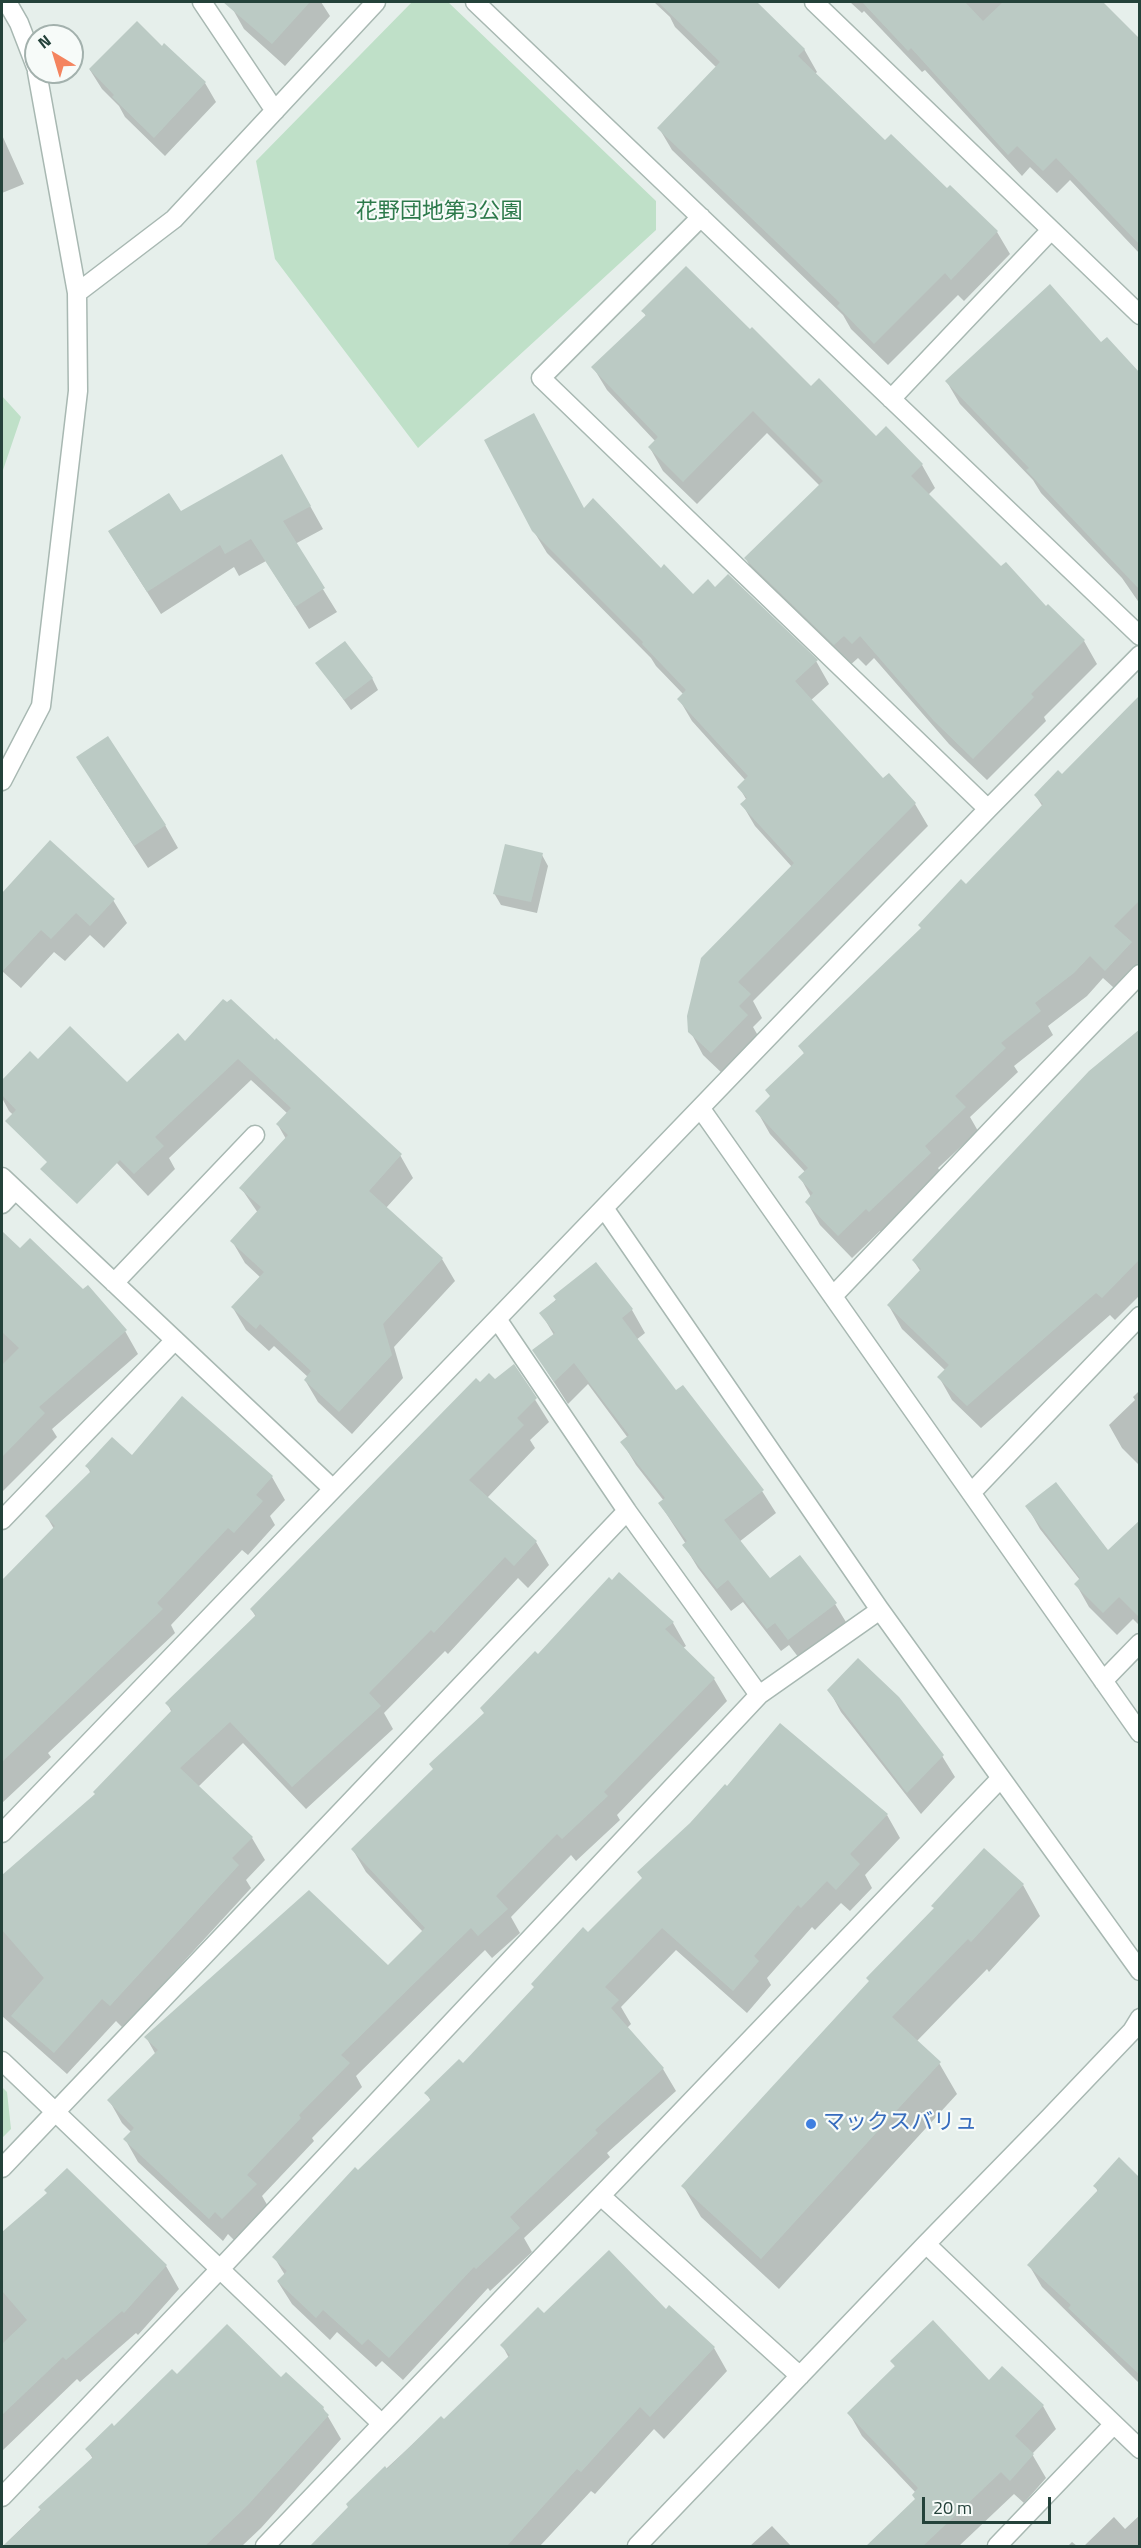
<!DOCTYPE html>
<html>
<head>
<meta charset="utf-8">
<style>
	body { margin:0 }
	#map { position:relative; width:1141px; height:2548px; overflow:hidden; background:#e6efeb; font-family:"Titillium Web",sans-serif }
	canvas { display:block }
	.frame { position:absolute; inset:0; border:3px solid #24423a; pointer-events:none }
	.north { position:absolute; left:24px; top:24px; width:60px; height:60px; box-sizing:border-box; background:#f7fbf9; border:2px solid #a3b1ad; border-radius:50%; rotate:322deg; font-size:16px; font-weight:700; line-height:24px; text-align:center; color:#24423a }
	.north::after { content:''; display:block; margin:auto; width:21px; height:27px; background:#f4845f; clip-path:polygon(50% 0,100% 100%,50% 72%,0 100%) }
	.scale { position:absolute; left:922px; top:2497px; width:129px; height:27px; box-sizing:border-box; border:3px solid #24423a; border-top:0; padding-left:8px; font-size:18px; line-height:21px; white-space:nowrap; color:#24423a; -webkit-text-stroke:4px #f7fbf9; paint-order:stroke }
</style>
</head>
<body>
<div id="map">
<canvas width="1141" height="2548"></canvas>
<div class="frame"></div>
<div class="north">N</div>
<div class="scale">20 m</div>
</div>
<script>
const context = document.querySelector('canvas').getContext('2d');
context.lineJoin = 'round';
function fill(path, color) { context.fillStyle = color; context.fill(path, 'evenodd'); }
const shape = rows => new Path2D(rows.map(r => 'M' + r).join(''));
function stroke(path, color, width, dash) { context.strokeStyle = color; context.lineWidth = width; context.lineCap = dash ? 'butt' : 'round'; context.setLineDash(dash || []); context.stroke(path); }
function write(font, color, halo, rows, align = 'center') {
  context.font = font + ' "Titillium Web","Noto Sans JP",sans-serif'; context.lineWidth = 4.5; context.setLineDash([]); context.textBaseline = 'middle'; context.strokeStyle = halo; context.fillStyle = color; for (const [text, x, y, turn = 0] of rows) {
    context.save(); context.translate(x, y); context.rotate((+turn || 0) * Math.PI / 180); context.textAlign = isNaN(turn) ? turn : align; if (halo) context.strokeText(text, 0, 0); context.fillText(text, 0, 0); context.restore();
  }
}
fill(shape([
	[412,2,448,2,656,201,656,230,418,448,275,259,256,161],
	[2,396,21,417,2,473],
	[2,2087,7,2092,11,2129,2,2138]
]), '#bfe0c8');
fill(shape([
	[234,2,321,2,330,16,285,66,244,29,231,6],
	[654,2,755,2,804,49,817,72,815,74,885,143,997,232,1010,254,964,301,958,295,888,365,851,329,843,315,672,150,659,128,717,68,675,27,670,17],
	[850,2,1102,2,1140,41,1140,254,1070,180,1057,193,1030,167,1022,176,925,70,922,72,864,11,862,13],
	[162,48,205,83,216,102,165,156,125,117,119,106,102,89,90,70],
	[2,135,24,184,2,193],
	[643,311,811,388,876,438,922,465,935,488,928,495,1001,568,1046,608,1048,606,1084,641,1097,664,1044,717,1046,721,987,780,949,744,874,658,866,666,858,658,848,667,759,582,746,559,820,486,767,433,697,504,663,471,650,448,656,442,607,390,593,367,646,316],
	[1101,344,1140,375,1140,604,1122,578,1041,493,1033,480,960,404,947,382],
	[295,479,323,529,295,544,337,612,309,629,266,561,239,576,234,567,161,614,123,554,180,513],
	[584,509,693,596,715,589,816,661,829,684,810,701,883,780,889,775,915,804,928,826,753,1001,762,1018,753,1027,760,1039,724,1075,703,1055,690,1031,792,867,755,826,742,804,746,799,739,787,746,781,692,721,679,699,684,695,656,666,651,658,547,553,533,530],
	[317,663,372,678,378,690,351,710],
	[1140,698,1140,980,1123,996,1103,978,1087,996,1048,1026,1053,1035,1014,1066,1018,1072,970,1117,978,1131,938,1168,943,1176,883,1234,880,1231,852,1258,820,1225,807,1202,811,1197,800,1177,805,1172,770,1134,757,1111,771,1097,805,1055,800,1046,966,886,1043,807,1035,795,1062,776],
	[91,780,165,825,178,848,148,868],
	[50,842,113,900,127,923,104,948,90,935,65,961,54,952,21,988,2,971,2,895],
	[542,855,548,866,537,913,501,905,494,893],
	[223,1001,400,1155,413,1178,386,1208,442,1259,455,1281,394,1347,403,1378,352,1434,318,1402,305,1380,308,1377,274,1346,269,1351,246,1330,233,1308,261,1278,245,1263,232,1241,258,1213,241,1188,286,1139,278,1125,288,1114,251,1080,169,1158,175,1169,148,1196,116,1162,185,1043],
	[1140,1031,1140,1295,1115,1320,1110,1315,981,1428,952,1400,939,1377,945,1370,902,1329,889,1306,921,1272,913,1260],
	[30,1053,38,1061,50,1150,9,1111,2,1098,2,1082],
	[8,1239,125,1331,138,1354,52,1429,57,1437,2,1492,2,1246],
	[596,1264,632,1310,645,1333,636,1340,676,1392,762,1491,776,1513,739,1542,769,1580,835,1604,849,1627,802,1662,789,1645,781,1651,743,1602,731,1611,698,1568,684,1545,686,1544,660,1504,664,1501,636,1465,622,1442,628,1438,588,1384,568,1404,534,1351,554,1335,541,1313],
	[514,1366,549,1422,530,1440,535,1448,487,1498,536,1542,549,1565,528,1588,518,1578,448,1654,445,1651,384,1713,393,1729,306,1809,243,1743,198,1787,252,1838,265,1860,246,1880,251,1888,123,2028,116,2021,67,2074,2,2016,2,1877,96,1794,172,1713,167,1703,256,1617,251,1609,480,1385,495,1381],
	[1140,1390,1140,1466,1122,1448,1109,1425,1135,1400,1133,1397],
	[133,1457,272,1477,285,1500,270,1516,275,1525,248,1555,242,1550,171,1625,175,1633,48,1753,51,1757,2,1803,2,1582,54,1529,47,1517,91,1474,87,1466],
	[1027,1506,1108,1552,1140,1522,1140,1626,1133,1619,1117,1635,1089,1607,1076,1584,1080,1580,1040,1529],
	[619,1574,673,1623,686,1646,683,1648,714,1679,727,1701,617,1815,620,1820,576,1861,571,1855,511,1917,520,1933,492,1958,485,1950,356,2076,362,2087,312,2138,314,2141,262,2196,269,2208,235,2241,228,2234,223,2241,138,2162,125,2139,132,2133,122,2123,109,2100,156,2055,146,2037,389,1967,423,1932,366,1872,353,1850,434,1770,538,1656],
	[829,1690,942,1756,955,1777,921,1814,841,1712],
	[887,1815,900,1838,865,1875,872,1888,850,1911,841,1903,815,1930,812,1927,767,1978,771,1985,747,2013,676,1950,621,2007,631,2024,627,2028,663,2069,676,2091,607,2153,610,2157,524,2238,532,2252,490,2291,488,2288,403,2380,382,2361,376,2367,337,2332,330,2340,292,2304,278,2282,285,2275,274,2257,431,2101,426,2093,463,2065,589,1934],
	[1023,1885,1040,1916,989,1972,987,1969,916,2042,939,2063,957,2094,779,2289,701,2217,683,2186,870,1982],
	[67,2170,166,2266,179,2289,138,2335,136,2333,80,2382,77,2379,2,2451,2,2234,48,2194],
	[1140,2180,1140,2384,1042,2287,1029,2265,1098,2192,1095,2186],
	[666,2311,714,2348,727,2371,664,2439,654,2429,595,2494,591,2491,540,2546,311,2546,350,2508,348,2504,441,2418,444,2422,509,2358,502,2345,544,2315],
	[892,2361,989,2382,1043,2406,1056,2429,1032,2454,1046,2478,1024,2503,1014,2494,959,2546,867,2546,916,2500,916,2493,862,2436,849,2413,896,2368],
	[177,2376,281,2379,323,2408,341,2439,261,2528,242,2546,3,2546,93,2459,87,2449],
	[1140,2515,1140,2546,1084,2546,1114,2517,1125,2529],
	[772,2526,791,2546,750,2546],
	[1072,2542,1077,2546,1068,2546]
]), '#0003');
fill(shape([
	[223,2,310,2,272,44],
	[658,2,757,2,805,49,798,56,885,140,891,134,947,188,950,185,998,231,951,280,945,273,874,344,837,306,840,303,657,128,720,62],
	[862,2,965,2,983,21,1003,2,1103,2,1140,39,1140,245,1056,158,1043,171,1017,146,1008,155,911,48,908,51],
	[137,21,162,46,164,43,206,82,154,138,112,97,114,95,89,69],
	[686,266,750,329,752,327,811,386,819,378,876,436,886,426,923,464,911,476,1001,566,1006,562,1046,606,1048,604,1085,640,1031,694,1034,697,973,759,934,721,860,636,852,644,844,636,834,645,744,558,823,481,753,411,683,482,648,447,658,437,591,367,646,315,641,311],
	[1050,284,1101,342,1107,337,1140,373,1140,590,1026,470,1029,468,945,381],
	[534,413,584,508,593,498,661,568,664,564,693,594,708,579,715,587,728,574,818,660,795,681,883,778,889,773,916,803,738,982,751,994,739,1006,748,1015,711,1053,688,1032,687,1016,701,958,794,863,740,804,747,798,737,787,748,776,677,699,686,690,642,644,643,642,532,531,484,440],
	[282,454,311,506,283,521,325,588,295,607,251,539,225,554,220,545,147,592,108,531,169,493,181,511],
	[345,641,373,678,344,700,315,663],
	[1140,695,1140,900,1114,926,1132,942,1105,971,1090,956,1074,973,1035,1003,1041,1011,1001,1043,1006,1048,955,1096,966,1107,925,1146,931,1153,869,1212,866,1209,838,1236,805,1202,813,1193,798,1177,808,1168,755,1111,770,1096,765,1090,804,1053,798,1046,921,928,918,925,961,879,966,884,1043,804,1034,795,1058,770,1062,774],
	[108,736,166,825,134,846,76,757],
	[50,840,115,899,90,926,76,913,51,939,41,930,2,972,2,893],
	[505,844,543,853,531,902,493,894],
	[223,999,227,1002,231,999,275,1040,276,1038,402,1154,369,1191,443,1258,383,1324,392,1355,339,1412,304,1380,311,1371,260,1324,256,1329,231,1307,264,1272,230,1241,261,1207,239,1188,288,1135,276,1124,291,1108,238,1059,155,1137,164,1146,134,1174,120,1160,77,1204,40,1169,47,1162,5,1121,16,1110,2,1095,2,1080,30,1051,38,1059,70,1026,127,1082,178,1033,185,1041],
	[1140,1029,1140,1259,1102,1298,1096,1293,967,1406,937,1377,949,1365,887,1305,921,1269,912,1260,1089,1071],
	[2,1231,20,1248,30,1238,83,1289,88,1285,127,1330,39,1407,45,1413,2,1457,2,1365,19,1348,2,1332],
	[596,1262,633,1309,622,1318,676,1390,683,1385,764,1490,724,1520,770,1578,800,1555,837,1603,788,1640,775,1623,767,1629,728,1580,717,1589,682,1545,687,1541,658,1503,665,1498,620,1442,629,1435,574,1363,554,1382,532,1350,555,1333,539,1313,556,1300,553,1296],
	[514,1364,537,1398,517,1418,524,1425,469,1480,537,1541,514,1566,505,1557,434,1633,431,1630,369,1693,381,1706,292,1787,230,1722,180,1768,253,1837,232,1858,239,1865,110,2006,102,1999,54,2053,11,2016,44,1978,2,1930,2,1875,95,1794,93,1792,172,1710,165,1703,256,1615,250,1609,476,1378,480,1382,489,1373,495,1379],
	[182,1396,273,1476,256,1495,263,1501,234,1533,228,1528,157,1603,163,1609,2,1762,2,1580,55,1526,45,1516,91,1471,85,1466,112,1437,132,1455],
	[1056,1482,1108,1550,1140,1520,1140,1618,1119,1597,1103,1613,1074,1584,1080,1578,1025,1506],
	[619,1572,674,1622,665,1629,715,1678,604,1792,608,1796,562,1839,557,1834,496,1896,508,1909,478,1936,471,1928,341,2055,350,2063,299,2115,301,2118,247,2175,257,2184,222,2219,215,2212,209,2219,123,2139,134,2128,107,2100,158,2050,144,2037,309,1890,388,1965,425,1928,351,1849,433,1769,429,1764,484,1713,480,1708,535,1651,538,1654,609,1577,612,1580],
	[858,1658,899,1697,944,1755,907,1793,827,1690],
	[780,1723,888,1814,850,1854,860,1864,836,1890,827,1881,801,1908,798,1905,754,1956,759,1961,733,1991,662,1928,605,1987,619,2000,611,2008,664,2068,595,2130,598,2133,510,2217,520,2228,476,2269,474,2267,389,2358,368,2339,362,2345,323,2310,316,2318,277,2281,287,2271,272,2257,355,2167,358,2170,431,2099,424,2093,459,2059,463,2063,534,1987,531,1984,583,1927,588,1932,642,1878,637,1872,690,1823,725,1784,727,1786],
	[984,1848,1024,1884,971,1942,968,1939,892,2017,941,2062,761,2259,681,2186,869,1981,866,1978,934,1908,931,1906],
	[1119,2157,1140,2178,1140,2375,1068,2308,1071,2305,1027,2265,1098,2190,1093,2186],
	[67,2168,167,2265,124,2313,122,2311,66,2360,63,2357,2,2415,2,2344,27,2320,2,2291,2,2232,47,2193,44,2190],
	[609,2250,666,2309,669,2305,715,2347,650,2417,640,2407,581,2472,577,2469,506,2547,309,2547,348,2507,346,2504,385,2466,387,2469,441,2416,444,2419,510,2355,500,2345,538,2307,544,2313],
	[933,2320,989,2380,1002,2366,1044,2405,1015,2436,1034,2454,1010,2481,1001,2472,922,2547,865,2547,915,2499,912,2495,918,2488,847,2413,895,2366,890,2361],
	[227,2324,281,2377,286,2372,324,2407,323,2409,329,2415,248,2505,204,2547,2,2547,41,2510,38,2507,93,2457,85,2449,112,2423,114,2426,172,2369,177,2374]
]), '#bbcac4');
const minor = shape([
	[7,2,19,23,36,67],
	[202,2,275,111],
	[475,2,1140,636],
	[814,2,1140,315],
	[701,217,541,378,988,809],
	[77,293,174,219,376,2],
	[891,399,1051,230],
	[2,781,41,706,78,391,77,293,37,72],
	[701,1109,1140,1733],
	[2,1177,333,1489],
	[2,1204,15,1190],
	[604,1208,880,1610,1140,1971],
	[114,1283,255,1135],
	[833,1296,1140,974],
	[497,1319,627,1511,759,1695],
	[971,1493,1140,1316],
	[2,1520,175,1340],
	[1103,1681,1140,1643],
	[2,1833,988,809,1140,655],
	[2,2061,382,2424],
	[2,2168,627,1511],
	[602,2197,800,2376],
	[926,2244,1140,2449],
	[2,2497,221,2268,759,1695,880,1610],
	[265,2546,1000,1779],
	[637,2546,926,2244,1049,2118,1132,2031,1140,2018],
	[997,2546,1114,2424]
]);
stroke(minor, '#a8b8b2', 21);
stroke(minor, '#fff', 18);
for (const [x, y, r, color] of [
	[811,2124,6,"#3f7fe0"]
]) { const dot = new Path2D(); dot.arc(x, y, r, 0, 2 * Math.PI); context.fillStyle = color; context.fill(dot); stroke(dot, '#f7fbf9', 2); }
write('22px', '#2d7a4b', '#f7fbf9', [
	["花野団地第3公園",439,213]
]);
write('22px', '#366cbe', '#f7fbf9', [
	["マックスバリュ",823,2124]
], 'left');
</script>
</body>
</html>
